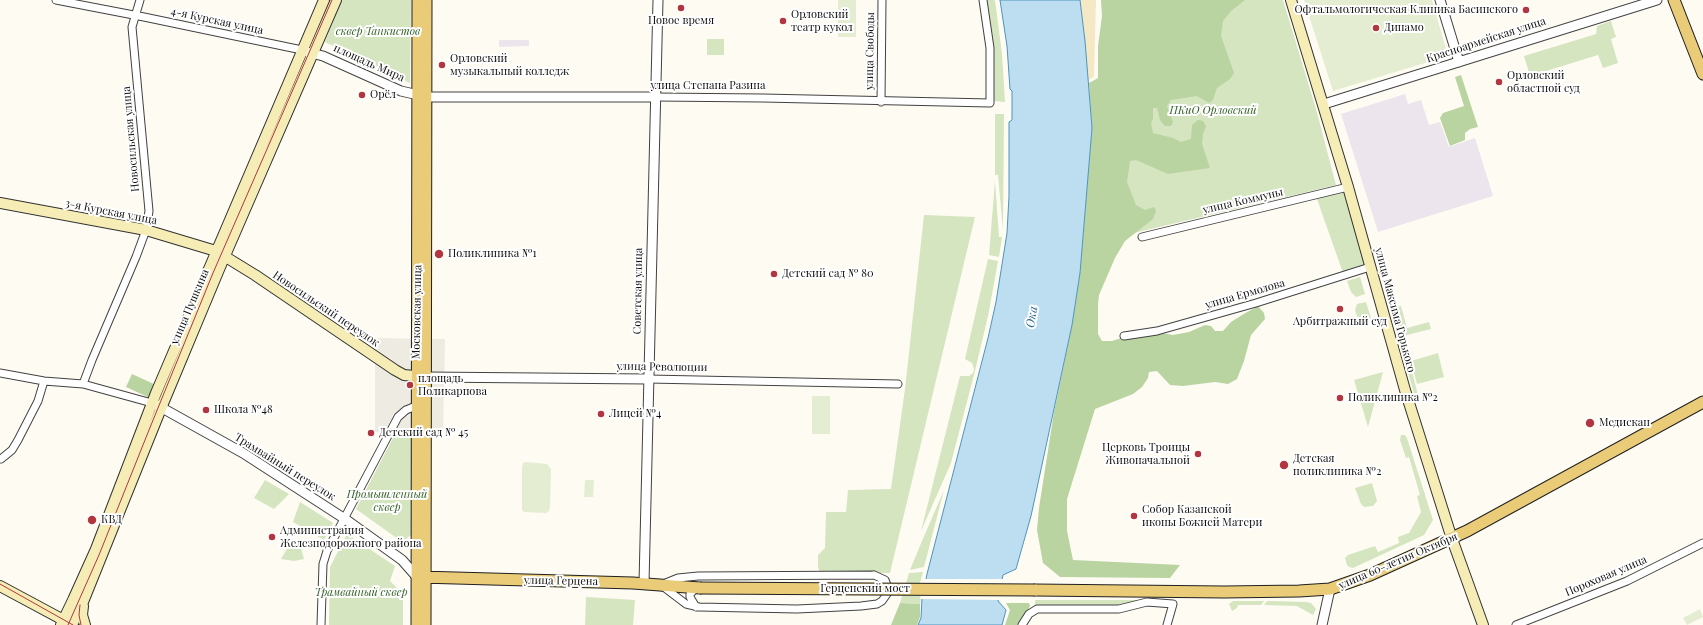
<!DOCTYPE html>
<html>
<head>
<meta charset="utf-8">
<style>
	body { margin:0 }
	canvas { display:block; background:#fefbf3 }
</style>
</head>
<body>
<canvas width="1703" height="625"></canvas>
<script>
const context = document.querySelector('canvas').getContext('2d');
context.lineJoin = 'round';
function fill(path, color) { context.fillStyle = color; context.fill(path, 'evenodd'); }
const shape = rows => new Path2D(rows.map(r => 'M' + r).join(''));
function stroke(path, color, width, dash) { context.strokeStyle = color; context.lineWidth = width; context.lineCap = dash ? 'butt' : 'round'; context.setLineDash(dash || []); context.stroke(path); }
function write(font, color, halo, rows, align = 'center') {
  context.font = font + ' "Playfair Display",serif'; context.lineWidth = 4; context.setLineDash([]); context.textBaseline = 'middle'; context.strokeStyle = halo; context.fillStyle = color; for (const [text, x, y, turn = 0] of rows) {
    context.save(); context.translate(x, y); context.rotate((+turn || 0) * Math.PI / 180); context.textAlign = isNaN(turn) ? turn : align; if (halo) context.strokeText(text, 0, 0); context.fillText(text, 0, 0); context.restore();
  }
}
fill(shape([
	[499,40,529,40,529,46,499,47],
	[1405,94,1408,104,1421,100,1429,125,1440,122,1449,147,1475,138,1493,196,1378,232,1341,114]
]), '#ece5ed');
fill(shape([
	[342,0,411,0,410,83,325,42],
	[987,0,995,0,1002,54,1005,102,994,101,994,55],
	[1107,0,1283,0,1316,109,1336,185,1100,241],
	[1611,21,1616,37,1611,39,1618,63,1603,68,1598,55,1530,76,1524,56,1596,34,1597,26],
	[707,39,724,39,724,55,707,55],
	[995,114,1004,114,1003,230,998,175,995,175],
	[995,181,999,237,1002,237,999,257,989,255],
	[1344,191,1367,265,1343,273,1317,199],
	[924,215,975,217,890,573,820,572,818,568,818,555,825,548,826,512,846,512,848,490,891,489,905,389],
	[988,259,998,261,988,316,975,371,951,463,921,531,960,376,969,376,973,373,974,369,972,363,965,359],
	[1360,277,1365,294,1356,297,1351,292,1347,281],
	[1366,302,1371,318,1359,322,1355,310,1357,304],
	[1401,306,1407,328,1429,322,1431,329,1403,336,1420,403,1415,397,1390,309],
	[1438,353,1444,377,1417,384,1411,361],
	[1383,372,1368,427,1354,380],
	[404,417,412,417,412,534,406,539,398,539,356,509],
	[1401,435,1405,435,1407,438,1433,520,1424,535,1353,568,1349,567,1347,565,1345,558,1348,555,1375,546,1378,552,1399,543,1398,537,1409,533,1421,512,1417,496,1420,495,1409,457,1406,458,1400,440],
	[265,480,289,494,274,509,254,498],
	[1372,483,1377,501,1373,506,1364,507,1361,504,1355,488],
	[944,490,924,567,910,570,922,541],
	[300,502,333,523,324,540,293,522],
	[347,534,395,566,390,581,403,594,403,625,329,625,330,567],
	[291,542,301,548,304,559,294,561,281,559],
	[923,572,920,583,923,584,920,604,900,603,909,573],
	[586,597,635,600,633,625,585,625],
	[1035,600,1143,600,1121,606,1035,607],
	[1233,601,1264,601,1261,605,1238,605,1237,608,1232,611,1229,604],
	[1267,601,1306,602,1311,603,1316,609,1313,615,1297,606,1264,605]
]), '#d4e5c0');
fill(shape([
	[1101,0,1245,0,1231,11,1223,21,1221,36,1234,73,1230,79,1217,88,1213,100,1209,103,1197,96,1171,100,1167,106,1173,122,1171,126,1165,126,1160,120,1157,108,1153,108,1153,119,1151,123,1153,133,1173,138,1181,142,1191,139,1192,125,1198,120,1203,121,1206,126,1203,134,1202,144,1210,168,1168,174,1136,160,1130,161,1127,182,1136,205,1145,210,1154,207,1156,211,1153,219,1125,241,1115,258,1099,295,1098,304,1098,334,1102,341,1112,341,1134,334,1162,333,1173,335,1189,332,1205,325,1211,326,1215,331,1223,331,1231,322,1242,315,1258,306,1264,313,1265,319,1251,335,1244,361,1237,379,1228,384,1215,382,1183,386,1170,385,1157,371,1149,372,1148,378,1142,387,1133,394,1095,409,1067,499,1067,531,1073,560,1180,565,1170,578,1060,577,1043,563,1037,530,1039,508,1054,412,1072,325,1080,273,1092,128,1089,83,1098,78,1098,46,1102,16],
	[1461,75,1478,127,1470,129,1465,133,1465,140,1450,146,1440,118,1443,113,1464,106,1455,77],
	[132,374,156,385,150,398,126,387],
	[900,603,920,604,920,617,917,625,891,625],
	[1006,603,1029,603,1030,606,1020,625,1005,625,1010,610]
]), '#b9d4a1');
fill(shape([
	[1080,0,1096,0,1094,77,1088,80]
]), '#f4e8c5');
fill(shape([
	[838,0,856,0,856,37,838,37],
	[1304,0,1432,0,1448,56,1333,91],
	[812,396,830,396,830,434,812,434],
	[526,462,547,464,551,469,550,507,549,511,546,513,524,512,522,510,522,467,523,463],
	[585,480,594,480,593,497,584,497],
	[1700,609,1703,617,1687,625,1683,618]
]), '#e4edd1');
fill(shape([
	[375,338,445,339,443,433,375,432]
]), '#eeebe2');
const water = shape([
	[1000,0,1080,0,1085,41,1092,128,1080,273,1072,325,1031,516,1016,569,1003,575,998,601,1006,610,1002,625,918,625,921,618,922,598,927,574,988,338,996,302,1007,233,1009,196,1009,122,1012,120,1012,91,1010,89,1007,46,1000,0]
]);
fill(water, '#bddef0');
stroke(water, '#4c94bf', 1);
fill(shape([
	[924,579,1004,579,1000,600,920,599]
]), '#fefbf3');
const minor = shape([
	[56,0,144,17,302,50],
	[655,97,763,98,990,103,990,48,983,0],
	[881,102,882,0],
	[1142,237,1348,187],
	[1124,336,1157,331,1256,303,1370,267],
	[0,373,44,381,83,384,152,403],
	[648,379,898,384],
	[83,384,92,360,136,257,146,230,149,211,132,27,140,0],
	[1,459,12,450,18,440,38,401,44,381],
	[874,575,885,580,887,585,887,594,882,601,877,604,861,606,797,609,699,607,686,604,661,585,678,578,698,576,874,575],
	[696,588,690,594,690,597,696,607],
	[321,625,323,564,327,551,398,417,406,410,416,406],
	[1022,625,1029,614,1037,609,1119,609,1147,602,1173,604,1167,625],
	[1516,625,1627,581,1703,543]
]);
const tertiary = shape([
	[1440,0,1459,62],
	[307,52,323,56,401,91,427,97,655,97],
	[1324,104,1657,0],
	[426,377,648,379],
	[155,404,243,453,345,519,402,560,417,577],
	[644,583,658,0],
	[1322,625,1330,589]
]);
const secondary = shape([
	[1291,0,1348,187,1405,390,1452,539,1483,625],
	[0,203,146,230,216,251,255,275,395,370,404,375,425,377],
	[0,586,69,623],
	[83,606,82,615,85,625],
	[61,625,73,600,96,549,156,393,324,0],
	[72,625,83,602,162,406,220,267,336,0]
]);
const primary = shape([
	[1674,0,1703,74],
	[420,577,633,583,700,588],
	[1035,590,1224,592,1299,591,1330,589,1370,575,1467,531,1703,402],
	[417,625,418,0],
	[425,625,426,0]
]);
stroke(minor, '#424242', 9);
stroke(tertiary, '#424242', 11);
stroke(secondary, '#313131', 12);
stroke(primary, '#202020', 13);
stroke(minor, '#fff', 7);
stroke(tertiary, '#fff', 9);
stroke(secondary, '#f6edb6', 10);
stroke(primary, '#e9cb78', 11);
stroke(shape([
	[0,584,73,625],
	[80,605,79,615,81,625],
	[68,625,99,555,149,430,213,273,332,0]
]), '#b1363f', 1);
const primaryBridge = shape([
	[700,588,1035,590]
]);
stroke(primaryBridge, '#202020', 13, []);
stroke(primaryBridge, '#e9cb78', 11);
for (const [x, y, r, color] of [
	[681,8,4,"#b1363f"],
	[1526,10,4,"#b1363f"],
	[783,21,4,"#b1363f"],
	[1376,28,4,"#b1363f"],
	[442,65,4,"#b1363f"],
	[1499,82,4,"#b1363f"],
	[362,95,4,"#b1363f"],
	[439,254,5,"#b1363f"],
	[774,274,4,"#b1363f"],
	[1340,309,4,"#b1363f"],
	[410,385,4,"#b1363f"],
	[1340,398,4,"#b1363f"],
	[206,410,4,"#b1363f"],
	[601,414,4,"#b1363f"],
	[1590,423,5,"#b1363f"],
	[371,433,4,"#b1363f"],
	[1198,454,4,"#b1363f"],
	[1284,465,5,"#b1363f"],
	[1134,516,4,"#b1363f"],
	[92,520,5,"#b1363f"],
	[272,537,4,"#b1363f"]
]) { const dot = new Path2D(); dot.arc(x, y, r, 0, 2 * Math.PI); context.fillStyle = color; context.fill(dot); stroke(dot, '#fff', 1.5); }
write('11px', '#0f0f0f', '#fff', [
	["Офтальмологическая Клиника Басинского",1518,10,"right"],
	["Орловский",791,15],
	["театр кукол",791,28],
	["Новое время",681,21,"center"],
	["Динамо",1384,28],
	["Орловский",450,59],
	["музыкальный колледж",450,72],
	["Орловский",1507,76],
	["областной суд",1507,89],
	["Орёл",370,95],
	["Поликлиника №1",448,254],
	["Детский сад № 80",782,274],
	["Арбитражный суд",1340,322,"center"],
	["площадь",418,379],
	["Поликарпова",418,392],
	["Поликлиника №2",1348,398],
	["Школа №48",214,410],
	["Лицей №4",609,414],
	["Медискан",1599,423],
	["Детский сад № 45",379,433],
	["Церковь Троицы",1190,448,"right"],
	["Живоначальной",1190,461,"right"],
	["Детская",1293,459],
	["поликлиника №2",1293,472],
	["Собор Казанской",1142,510],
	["иконы Божией Матери",1142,523],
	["КВД",101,520],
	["Администрация",280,531],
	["Железнодорожного района",280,544]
], 'left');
write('11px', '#0f0f0f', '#fff', [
	["4-я Курская улица",217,21,12],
	["Красноармейская улица",1486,40,-18],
	["улица Свободы",870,51,-89],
	["площадь Мира",369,63,24],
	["улица Степана Разина",708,86],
	["Новосильская улица",131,139,-95],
	["улица Коммуны",1243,201,-13],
	["3-я Курская улица",111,212,11],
	["Советская улица",638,291,-89],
	["улица Ермолова",1245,294,-16],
	["улица Пушкина",190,307,-67],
	["Новосильский переулок",326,309,34],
	["улица Максима Горького",1395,310,75],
	["Московская улица",417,312,-89],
	["улица Революции",662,367,1],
	["Трамвайный переулок",285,467,32],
	["улица 60-летия Октября",1398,561,-23],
	["Пороховая улица",1606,576,-23],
	["улица Герцена",561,581,1],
	["Герценский мост",865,589]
]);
write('italic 11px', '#346126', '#fff', [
	["сквер Танкистов",378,32],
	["ПКиО Орловский",1213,111],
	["Промышленный",387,495],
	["сквер",387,508],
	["Трамвайный сквер",361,593]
]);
write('italic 12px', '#266794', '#fff', [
	["Ока",1032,317,-81]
]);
</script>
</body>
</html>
